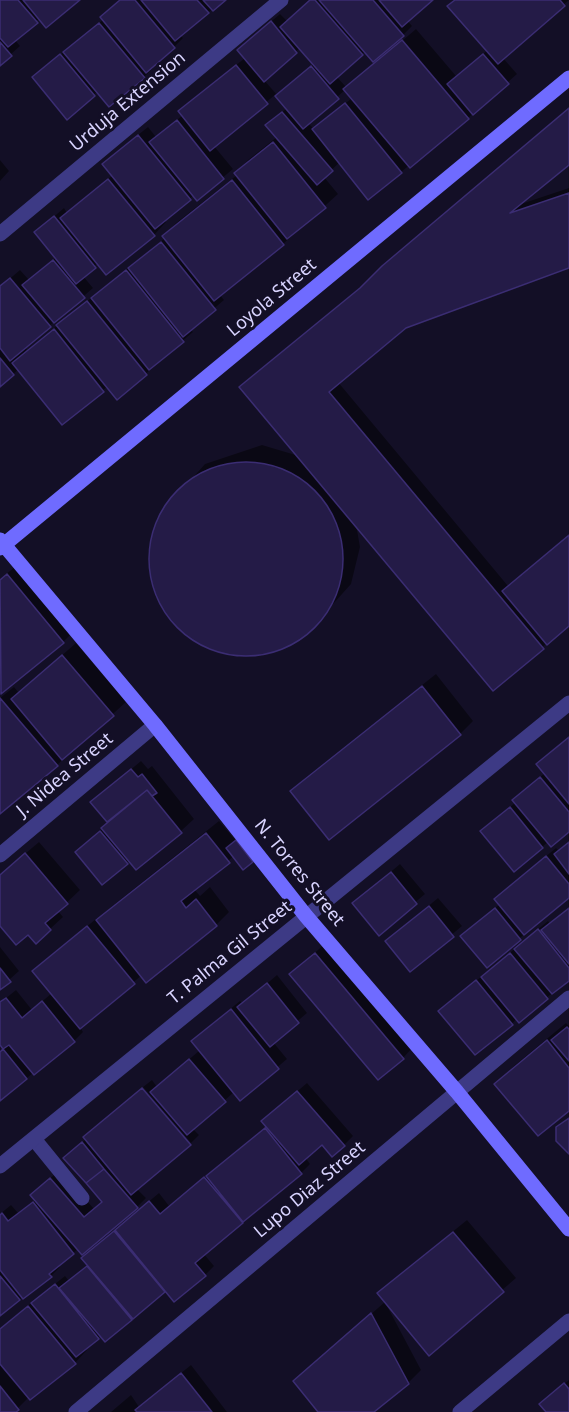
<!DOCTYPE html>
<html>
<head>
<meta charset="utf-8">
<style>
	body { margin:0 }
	canvas { display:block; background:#130f26 }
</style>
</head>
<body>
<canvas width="569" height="1412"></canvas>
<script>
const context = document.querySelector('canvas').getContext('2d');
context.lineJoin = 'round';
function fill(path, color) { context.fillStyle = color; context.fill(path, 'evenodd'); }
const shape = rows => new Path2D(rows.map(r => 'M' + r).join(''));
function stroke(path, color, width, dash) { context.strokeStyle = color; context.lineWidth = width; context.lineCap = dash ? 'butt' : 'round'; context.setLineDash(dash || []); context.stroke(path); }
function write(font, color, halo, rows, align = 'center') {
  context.font = font + ' "Noto Sans",sans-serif'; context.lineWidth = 6; context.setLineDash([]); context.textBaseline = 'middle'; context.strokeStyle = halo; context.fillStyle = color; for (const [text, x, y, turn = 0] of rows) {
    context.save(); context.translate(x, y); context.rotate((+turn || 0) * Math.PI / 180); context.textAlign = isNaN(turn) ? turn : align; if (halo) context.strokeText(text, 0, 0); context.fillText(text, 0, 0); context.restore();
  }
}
fill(shape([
	[0,0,77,0,40,18,15,40,20,46,0,64],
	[121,0,224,0,180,35,183,38,174,47,152,66,153,68,144,77,110,105,98,91,67,118,34,77,104,19],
	[311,0,431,0,407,20,412,26,403,35,366,51,336,76,347,88,416,29,456,76,488,50,456,0,569,0,503,58,517,74,468,118,401,172,340,162,324,177,338,194,283,244,220,295,224,300,190,329,193,332,155,364,146,374,117,398,108,386,63,423,19,369,0,385,0,287,20,270,29,280,56,257,36,232,64,208,67,213,113,175,104,164,113,155,148,127,156,137,183,115,189,102,245,58,248,41,280,14,287,21],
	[300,48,314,63,278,96,264,80],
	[345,90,352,98,314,129,308,123],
	[276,94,287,108,267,125,277,137,248,160,236,173,237,175,176,223,164,236,165,238,27,350,25,347,93,288,83,276,98,263,154,235,166,222,164,220,194,195,197,199,233,169,214,146],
	[569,109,569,163,518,205,569,188,569,266,405,327,338,382,508,586,569,534,569,624,494,689,356,524,360,547,351,584,300,641,240,657,187,637,155,596,148,552,157,518,205,464,262,445,299,456,250,378,371,279],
	[0,160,9,171,0,181],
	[21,562,76,629,63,642,1,692,0,579],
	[76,643,126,702,57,765,0,812,0,698,14,687,19,693],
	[436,674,473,721,460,734,329,838,292,791,305,778],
	[569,737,569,830,548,842,514,870,482,831,516,802,523,791,545,773,538,764],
	[141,761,148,769,152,766,194,819,181,831,136,868,130,860,127,863,77,852,109,822,92,802],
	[219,821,236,841,241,837,257,857,243,868,234,856,194,889,200,896,210,887,229,912,216,925,146,981,142,975,80,1027,83,1032,74,1041,0,1099,0,1052,4,1048,0,1043,0,1003,16,990,32,1010,52,993,34,971,97,918,98,920,111,907],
	[39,842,80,890,58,911,63,917,50,929,29,932,0,923,0,875],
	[569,842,569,896,487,966,462,936,500,904,496,899,505,890,556,848,559,851],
	[400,864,425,894,379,933,354,903],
	[438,898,462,926,411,969,397,932],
	[569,908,569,979,519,1021,517,1018,512,1024,440,1011,548,921,550,924],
	[328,941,415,1045,403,1058,291,974],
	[0,947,19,971,0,988],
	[277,975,307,1013,273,1042,287,1059,240,1099,234,1092,193,1129,199,1135,191,1143,143,1087,152,1080,157,1087,200,1050,193,1042,202,1032,240,1001,243,1004],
	[566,1023,569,1026,569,1109,496,1084,515,1065],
	[307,1083,353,1136,344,1145,322,1143,305,1157,310,1164,301,1173,203,1253,214,1266,205,1275,166,1290,105,1340,101,1335,85,1348,87,1350,75,1363,29,1397,14,1412,0,1412,0,1328,65,1276,69,1281,88,1264,92,1249,159,1193,169,1206,268,1126,273,1112],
	[86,1139,146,1198,137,1207,78,1249,58,1265,60,1267,51,1276,0,1314,0,1214,11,1205,18,1213,36,1199,41,1186,60,1170,94,1209,103,1201,65,1158],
	[467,1220,516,1278,429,1354,387,1303,386,1304,421,1370,408,1383,372,1412,320,1412,295,1381,386,1301,379,1294,392,1281],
	[191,1365,227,1412,111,1412,131,1395,139,1407],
	[569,1380,569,1412,548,1412,551,1395]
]), '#0007');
const building = shape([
	[0,0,18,0,38,23,8,47,0,38,0,0],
	[23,0,80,0,46,28,23,0],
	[120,0,135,0,175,48,146,73,100,17,120,0],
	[141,0,197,0,209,13,175,41,141,0],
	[203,0,226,0,213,11,203,0],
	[310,0,315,0,363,55,330,84,280,27,310,0],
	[319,0,373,0,404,36,373,62,319,0],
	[379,0,433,0,402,27,379,0],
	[455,0,560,0,565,6,498,64,447,6,455,0],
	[271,21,297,53,264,82,237,50,271,21],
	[99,23,145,78,109,107,63,52,99,23],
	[402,40,469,119,410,168,343,89,402,40],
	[0,42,12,56,0,66,0,42],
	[60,54,95,96,67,120,32,77,60,54],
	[483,54,509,84,473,115,447,84,483,54],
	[236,65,268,104,210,151,178,111,236,65],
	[311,66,339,99,303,129,275,96,311,66],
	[345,103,402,173,368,200,312,129,345,103],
	[569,108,569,165,510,213,569,193,569,268,406,328,329,392,544,649,493,691,239,387,360,288,382,266,569,108],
	[282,112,333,171,317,185,265,125,282,112],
	[177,120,224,179,197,201,149,142,177,120],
	[138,135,191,200,155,229,102,164,138,135],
	[273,142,326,208,287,239,234,173,273,142],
	[108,179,155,236,106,275,60,218,108,179],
	[232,180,284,245,214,301,162,236,232,180],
	[54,216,96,268,76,284,34,232,54,216],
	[161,242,216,310,183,337,128,268,161,242],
	[53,260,85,298,54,323,22,285,53,260],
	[126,270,184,342,149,370,91,298,126,270],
	[10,278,51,327,10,361,0,348,0,286,10,278],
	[87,301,147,375,117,400,56,325,87,301],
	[54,329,104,392,62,425,12,363,54,329],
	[0,358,14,375,0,387,0,358],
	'149 559a97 97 0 1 1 194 0a97 97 0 1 1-194 0Z',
	[569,535,569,626,547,645,502,591,569,535],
	[7,574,64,643,1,694,0,580,7,574],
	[62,655,114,716,62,760,11,699,62,655],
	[422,686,461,735,329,840,290,791,422,686],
	[0,698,58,766,0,814,0,698],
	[569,737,569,804,536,764,569,737],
	[131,769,138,777,142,774,157,793,152,796,147,790,107,822,90,802,131,769],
	[540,777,569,812,569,832,551,847,512,800,540,777],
	[147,790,182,833,136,870,101,828,147,790],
	[510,807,543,848,514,872,480,831,510,807],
	[100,831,128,864,102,885,75,852,100,831],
	[206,833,230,863,181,901,186,908,196,899,217,926,146,983,96,920,206,833],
	[236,840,253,862,243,870,226,848,236,840],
	[569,842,569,874,554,854,569,842],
	[25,853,68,904,45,923,51,930,36,944,28,935,16,945,0,926,0,875,25,853],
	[546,856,569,884,569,898,524,935,494,899,546,856],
	[391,872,417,904,379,936,352,903,391,872],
	[429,906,454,937,410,972,385,941,429,906],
	[495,908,521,940,487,968,460,936,495,908],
	[569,908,569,964,541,930,569,908],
	[87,926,135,984,80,1029,32,971,87,926],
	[538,929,569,968,569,981,552,994,514,949,538,929],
	[315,953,404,1059,378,1080,289,974,315,953],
	[510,953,548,999,519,1023,481,977,510,953],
	[0,968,11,982,0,990,0,968],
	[476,980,513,1025,475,1055,438,1011,476,980],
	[267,983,299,1023,270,1047,237,1007,267,983],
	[6,998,22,1018,42,1001,75,1042,34,1075,9,1045,3,1049,0,1045,0,1002,6,998],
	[231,1009,279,1069,240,1101,191,1041,231,1009],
	[567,1027,569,1029,569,1061,551,1040,567,1027],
	[547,1040,569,1068,569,1111,538,1136,494,1084,547,1040],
	[3,1049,27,1079,0,1101,0,1052,3,1049],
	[189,1059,226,1102,187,1135,150,1092,189,1059],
	[142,1088,191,1145,131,1195,83,1137,142,1088],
	[297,1091,345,1146,332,1157,322,1145,299,1165,261,1121,297,1091],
	[569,1118,569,1154,556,1141,556,1127,569,1118],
	[265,1128,302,1174,243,1222,206,1176,265,1128],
	[82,1142,104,1169,86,1183,63,1158,82,1142],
	[104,1169,138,1208,82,1255,30,1195,50,1178,84,1217,102,1202,86,1183,104,1169],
	[204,1177,243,1223,195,1263,206,1276,174,1302,115,1230,149,1201,160,1214,204,1177],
	[33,1202,74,1254,49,1274,52,1277,23,1299,0,1270,0,1215,2,1213,8,1221,33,1202],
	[114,1231,165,1292,133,1319,81,1258,114,1231],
	[453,1232,504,1292,429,1356,377,1293,453,1232],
	[87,1266,132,1320,105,1342,59,1288,87,1266],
	[0,1276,20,1300,0,1316,0,1276],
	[55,1284,99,1339,76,1357,31,1303,55,1284],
	[28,1306,76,1364,30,1400,0,1364,0,1329,28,1306],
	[371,1313,409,1384,374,1412,318,1412,293,1381,371,1313],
	[181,1373,212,1412,137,1412,135,1410,181,1373],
	[564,1383,569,1389,569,1412,546,1412,539,1404,564,1383],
	[0,1386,19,1410,16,1412,0,1412,0,1386]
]);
fill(building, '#241b47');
stroke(building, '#3b2d73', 1.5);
stroke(shape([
	[34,1139,82,1198]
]), '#3d3a85', 15);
stroke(shape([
	[0,234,281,0],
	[0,855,155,725],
	[0,1166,569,703],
	[76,1412,569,998],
	[460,1412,569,1321]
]), '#3d3a85', 15);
stroke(shape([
	[0,540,155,725,306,916,457,1092,569,1229],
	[0,548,569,78]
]), '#6f6bff', 15);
write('18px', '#d9d4ff', '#130f26', [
	["Urduja Extension",128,102,-40],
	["Loyola Street",272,298,-40],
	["J. Nidea Street",65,775,-40],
	["N. Torres Street",299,873,51],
	["T. Palma Gil Street",230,953,-39],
	["Lupo Diaz Street",310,1190,-40]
]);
</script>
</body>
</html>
